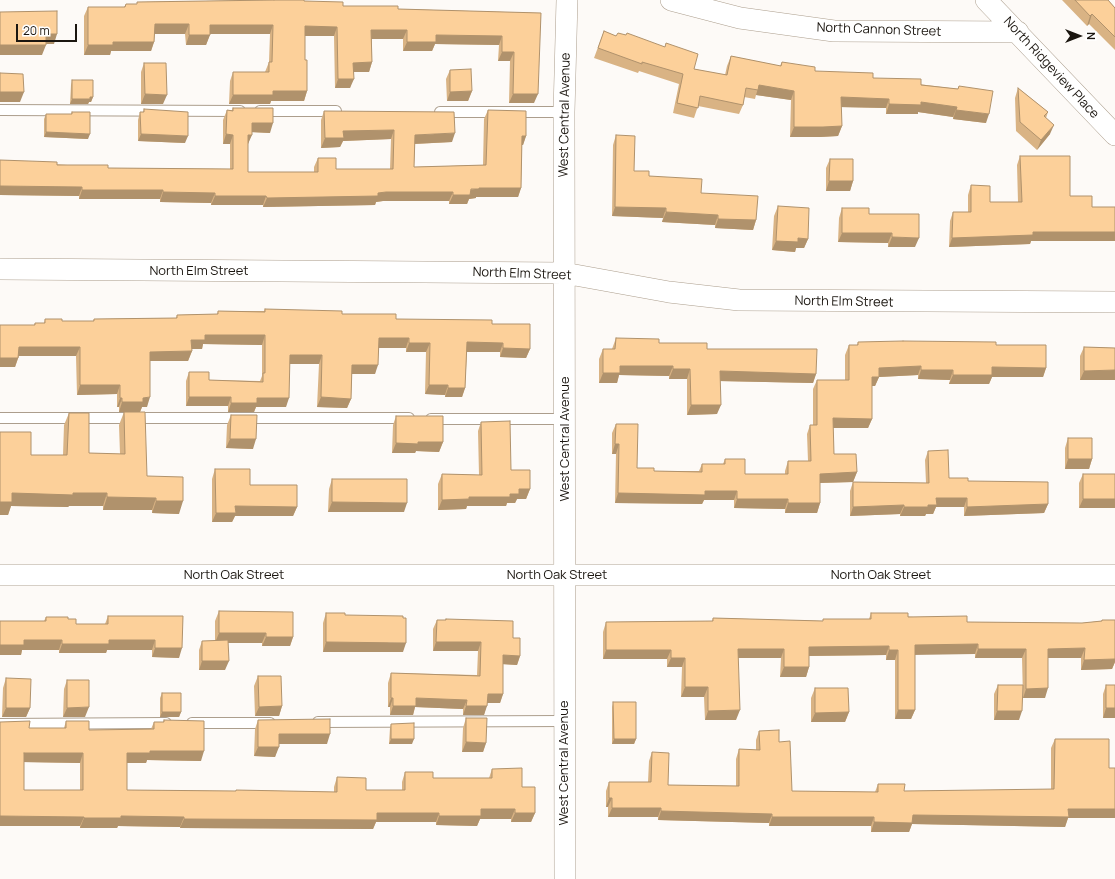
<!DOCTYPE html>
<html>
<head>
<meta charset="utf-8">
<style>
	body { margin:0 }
	#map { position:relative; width:1115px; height:879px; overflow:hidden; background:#fdfaf7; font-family:Manrope,sans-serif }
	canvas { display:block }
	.north { position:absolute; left:1059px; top:16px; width:40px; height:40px; -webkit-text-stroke:3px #fff; paint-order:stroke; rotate:90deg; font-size:11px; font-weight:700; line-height:16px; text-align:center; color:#1b1610 }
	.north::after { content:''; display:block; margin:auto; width:14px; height:18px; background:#1b1610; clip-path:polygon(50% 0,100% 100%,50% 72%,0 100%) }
	.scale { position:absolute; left:16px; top:24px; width:61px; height:18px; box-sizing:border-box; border:2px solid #1b1610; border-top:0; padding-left:5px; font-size:12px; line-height:14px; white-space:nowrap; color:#1b1610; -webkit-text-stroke:3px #fff; paint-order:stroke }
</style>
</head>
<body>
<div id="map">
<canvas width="1115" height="879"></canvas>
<div class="north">N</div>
<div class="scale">20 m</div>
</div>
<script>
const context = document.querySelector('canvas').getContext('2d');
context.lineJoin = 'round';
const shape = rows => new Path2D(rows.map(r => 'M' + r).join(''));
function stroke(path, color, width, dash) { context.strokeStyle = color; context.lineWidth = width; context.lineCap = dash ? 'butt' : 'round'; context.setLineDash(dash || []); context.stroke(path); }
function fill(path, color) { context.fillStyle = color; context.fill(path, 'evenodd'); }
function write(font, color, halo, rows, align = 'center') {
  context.font = font + ' Manrope,sans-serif'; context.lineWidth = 4; context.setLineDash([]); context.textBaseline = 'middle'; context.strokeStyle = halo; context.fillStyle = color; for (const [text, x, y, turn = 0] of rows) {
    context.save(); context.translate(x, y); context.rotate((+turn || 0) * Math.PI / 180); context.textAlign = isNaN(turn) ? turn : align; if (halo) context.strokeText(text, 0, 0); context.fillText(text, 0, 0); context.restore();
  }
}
const service = shape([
	[0,110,240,111],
	[260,111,336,111],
	[440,112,564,112],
	[0,418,409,418],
	[431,419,565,419],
	[318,722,564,721],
	[192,723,270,723],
	[0,724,166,723]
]);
const minor = shape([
	[671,0,740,18,834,31,1018,32],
	[986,0,1115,135],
	[0,269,564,273,669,292,739,300,1115,302],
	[0,575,1115,575],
	[565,879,564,112,567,0]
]);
stroke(service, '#ac9e8d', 12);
stroke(minor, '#ac9e8d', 22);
stroke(service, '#fff', 10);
stroke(minor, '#fff', 21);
fill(shape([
	[273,0,304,0,304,1,343,6,398,9,541,13,534,103,509,103,510,61,498,61,499,45,435,44,432,51,403,51,403,39,372,39,372,62,369,72,354,72,350,88,335,88,334,36,305,36,305,60,307,91,304,101,271,101,270,104,229,104,230,81,233,72,265,72,269,62,270,34,210,34,206,45,186,45,185,34,155,34,154,42,151,51,111,51,110,55,84,55,84,16,88,7,124,7,126,4,137,4,137,2],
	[1062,0,1108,0,1115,8,1115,50,1089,24,1087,26],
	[604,31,616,36,694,69,725,75,727,66,731,56,780,66,782,62,815,71,958,89,959,86,986,123,953,119,953,117,918,112,918,114,886,114,886,108,841,107,842,126,838,136,820,137,790,137,791,100,756,95,755,99,744,97,743,105,739,114,698,106,694,118,673,113,679,84,639,71,638,73,594,58],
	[144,63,163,104,141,104,141,72],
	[450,70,472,91,468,101,447,101,446,79],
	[72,80,93,97,91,102,89,102,88,104,70,104,71,85],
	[1018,88,1048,112,1046,118,1050,134,1037,150,1016,131,1015,98],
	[233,108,270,133,252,132,248,144,248,172,314,172,314,167,318,158,336,169,390,169,391,139,343,141,340,147,321,148,321,120,324,111,452,142,415,144,414,167,483,165,484,119,488,110,526,136,523,145,522,145,521,188,518,197,476,197,476,198,469,199,467,204,449,204,449,201,383,201,376,202,375,205,263,207,263,205,211,205,211,203,160,202,160,199,79,199,79,196,0,195,0,160,108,168,230,169,230,144,223,144,223,120,227,110,232,110],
	[144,109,185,143,138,141,138,120,140,112,143,112],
	[72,112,88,139,44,137,44,119,46,114,71,114],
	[616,135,634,171,701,193,756,220,753,230,715,228,715,225,662,222,663,218,612,216,613,145],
	[1020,156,1070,196,1092,207,1115,207,1115,241,1031,241,1030,244,949,247,950,221,953,212,968,212,968,195,971,185,990,202,1018,202,1017,165],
	[830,159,853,181,850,191,826,191,826,168],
	[778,206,808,239,804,248,796,248,795,252,772,250,774,216],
	[842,208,869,214,915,247,888,247,888,243,838,242,839,218],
	[265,309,342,314,396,319,492,324,530,349,526,358,500,357,500,352,467,352,465,388,462,397,445,397,445,395,425,394,426,352,406,352,406,348,379,348,375,374,352,374,351,399,347,408,317,407,319,364,290,364,286,407,256,407,254,412,228,412,228,406,186,406,186,381,189,372,209,380,260,381,262,376,262,345,203,344,202,349,191,349,192,351,188,361,150,361,147,407,142,407,140,412,119,412,119,407,117,407,117,394,77,395,76,356,19,356,15,367,0,367,34,325,35,323,44,323,45,319,62,321,93,321,94,319,176,318,177,315,217,314,218,311,264,311],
	[616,338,707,349,816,374,813,383,720,381,717,414,687,415,687,379,669,379,669,376,619,375,617,383,599,383,599,359,603,349,612,349],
	[858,342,996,345,1046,368,1043,377,992,377,989,384,949,384,950,380,918,379,918,375,879,377,875,386,872,386,872,419,868,428,833,428,834,454,857,472,853,482,820,483,820,503,817,513,785,513,785,509,734,508,734,500,704,500,702,504,615,503,616,454,612,454,612,433,616,424,637,468,654,471,699,471,702,464,723,464,725,459,745,474,785,474,785,471,788,461,808,461,807,434,810,425,813,425,813,389,817,380,845,380,845,355,849,345,857,345],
	[1084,347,1115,348,1115,380,1080,380,1080,356],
	[124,412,147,476,179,514,152,513,152,510,103,510,103,506,69,506,68,507,11,506,8,515,0,515,31,455,63,455,64,425,69,413,89,453,120,454,119,425],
	[231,415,253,449,226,448,227,425],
	[396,416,443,442,439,452,416,451,415,453,392,453,393,425],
	[481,422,511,470,530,489,526,499,517,499,515,503,507,503,506,506,467,506,466,509,438,510,438,484,442,474,479,475,478,431],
	[1068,438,1092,459,1089,469,1065,469,1065,448],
	[928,451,949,478,968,481,1048,504,1044,513,964,516,964,507,936,507,933,514,926,514,925,516,900,516,900,514,850,516,850,491,853,482,926,483,925,460],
	[215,469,250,485,297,507,293,516,235,516,232,522,212,522,212,479],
	[1083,474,1115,474,1079,508,1079,483],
	[332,479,404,512,328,512,329,489],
	[219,611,293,637,290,646,262,646,262,643,228,643,225,670,199,670,199,650,202,641,215,641,215,621],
	[326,613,345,615,403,652,323,652,323,623],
	[871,613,967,622,1082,623,1101,621,1102,620,1115,620,1115,662,1112,669,1081,670,1081,658,1048,658,1045,698,1023,698,1022,658,975,658,975,654,915,654,915,710,911,719,895,719,895,660,886,660,886,655,809,656,809,667,806,677,780,677,781,658,738,658,736,720,705,720,704,697,681,697,682,667,667,667,667,659,603,659,603,632,606,622,712,621,713,618,823,621,823,619,869,619],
	[108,616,183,616,179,658,152,657,152,650,107,650,106,653,59,653,59,650,22,650,21,655,0,655,44,621,46,617,68,619,76,624,105,624],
	[446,619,513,638,520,656,517,665,503,664,503,694,500,703,487,703,484,715,463,715,463,709,415,707,413,715,390,715,390,707,388,707,388,683,391,673,477,675,478,651,433,651,433,629,437,620,445,620],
	[258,676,282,706,279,716,255,716,254,686],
	[6,678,30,708,26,717,2,717,3,688],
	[67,680,85,717,63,717,64,689],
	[998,685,1019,720,994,720,994,694],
	[1106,685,1115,685,1115,718,1103,718,1103,694],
	[815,688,849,712,845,722,811,722,811,698],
	[162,693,181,712,179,717,160,717,160,698],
	[613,702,636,739,634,744,612,744,612,707],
	[466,718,486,743,483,752,462,752,463,728],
	[164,720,201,761,147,760,146,763,127,763,127,790,236,791,236,790,334,792,334,787,337,777,366,790,402,790,402,782,405,772,433,778,489,778,492,769,522,787,535,813,531,822,511,822,511,819,480,819,477,826,436,825,436,822,376,822,373,829,180,828,180,827,118,826,117,828,80,828,80,826,0,826,0,722,29,728,64,728,66,721,89,730,151,729,154,722,163,722],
	[24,762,80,763,80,790,24,790],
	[258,720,327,744,279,744,275,757,254,756,255,729],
	[391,724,412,744,389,744,390,728],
	[759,731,779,742,792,791,875,792,878,784,904,791,1051,790,1051,748,1055,739,1068,818,1065,827,912,824,909,832,871,832,871,826,769,826,769,823,658,820,658,817,608,817,608,807,606,807,606,791,609,782,648,782,649,761,652,752,668,785,736,786,736,759,739,749,756,750,756,740]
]), '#d9b384');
fill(shape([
	[1092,14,1089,24,1087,26,1090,16],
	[155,24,189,24,185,34,151,34],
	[210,25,273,25,270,34,206,34],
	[305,26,337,27,334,36,302,36],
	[371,30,407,30,403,39,368,39],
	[46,34,57,34,54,44,42,44],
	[189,35,210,35,206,45,186,45],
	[436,35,502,36,499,45,435,44,432,51,403,51,407,42],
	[113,42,154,42,151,51,111,51,110,55,84,55,88,45],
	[0,45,46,45,42,55,0,55],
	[502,52,514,52,510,61,498,61],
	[372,62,369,72,350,72,353,63],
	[338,79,354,79,350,88,335,88],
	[759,85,794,91,791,100,756,95],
	[273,91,307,91,304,101,271,101,270,104,229,104,233,95],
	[472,91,468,101,447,101,450,92],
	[0,92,24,92,20,102,0,102],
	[145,94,167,95,163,104,141,104],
	[513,94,538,94,534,103,509,103],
	[90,97,93,97,91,102,89,102,88,104,70,104,72,99],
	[841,97,889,99,886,108,838,107],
	[921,102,957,107,953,117,918,112,918,114,886,114,889,104],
	[956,110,989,114,986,123,953,119],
	[252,123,273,123,270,133,249,132],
	[1054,125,1050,134,1037,150,1041,140],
	[842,126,838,136,820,137,790,137,794,127],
	[394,130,391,139,343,141,340,147,321,148,325,138,343,131],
	[46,132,90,134,88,139,44,137],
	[455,133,452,142,412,144,415,135],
	[141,134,188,136,185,143,138,141],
	[226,134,233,135,230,144,223,144],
	[248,135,252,135,248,144],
	[522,136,526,136,523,145,518,145],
	[829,181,853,181,850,191,826,191],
	[0,186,82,187,79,196,0,195],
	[479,188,521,188,518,197,476,197,476,198,469,199,467,204,449,204,453,195],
	[82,190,163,190,160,199,79,199],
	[163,192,215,193,211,203,160,202],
	[386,192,453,192,449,201,383,201,376,202,375,205,263,207,267,198,378,193],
	[215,196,266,196,263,205,211,205],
	[615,207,666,208,663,218,612,216],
	[666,212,718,215,715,225,662,222],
	[718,219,756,220,753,230,715,228],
	[1033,232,1115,232,1115,241,1031,241,1030,244,949,247,952,238],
	[842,233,892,233,888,243,838,242],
	[892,237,919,238,915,247,888,247],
	[798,238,808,239,804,248,796,248,795,252,772,250,776,241],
	[205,335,265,335,262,345,203,344,202,349,188,349,191,340],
	[379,338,409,338,406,348,375,348],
	[467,342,503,343,500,352,463,352],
	[409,343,430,343,426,352,406,352],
	[19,347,80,347,76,356,15,356],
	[503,348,530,349,526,358,500,357],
	[192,351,188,361,147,361,150,352],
	[290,355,322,355,319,364,286,364],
	[0,358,18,358,15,367,0,367],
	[352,365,378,365,375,374,348,374],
	[620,366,673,366,669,376,619,375,617,383,599,383,603,373],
	[921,366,918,375,879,377,875,386,869,386,872,377,879,368],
	[992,367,1046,368,1043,377,992,377,989,384,949,384,953,375],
	[673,369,690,369,687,379,669,379],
	[921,370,953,370,950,380,918,379],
	[1115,370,1115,380,1080,380,1084,371],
	[720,371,816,374,813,383,717,381],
	[80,385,120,385,117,394,77,395],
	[429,385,448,385,445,395,425,394],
	[448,388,465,388,462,397,445,397],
	[150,397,147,407,142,407,140,412,119,412,122,402,143,398],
	[189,397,231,397,228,406,186,406],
	[321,397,351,399,347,408,317,407],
	[120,398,122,398,119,407,117,407],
	[257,398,289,398,286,407,256,407,254,412,228,412,231,403],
	[691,405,721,405,717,414,687,415],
	[833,418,872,419,868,428,829,428],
	[230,439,256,439,253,449,226,448],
	[418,442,443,442,439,452,416,451,415,453,392,453,396,443],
	[615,444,619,444,616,454,612,454],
	[1068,459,1092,459,1089,469,1065,469],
	[857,472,853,482,817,483,820,474],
	[519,489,530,489,526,499,517,499,515,503,507,503,506,506,467,506,466,509,438,510,442,500,469,497,510,494],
	[705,491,737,491,734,500,704,500,702,504,615,503,618,493],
	[12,493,107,493,103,506,69,506,68,507,11,506,8,515,0,515,0,502],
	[107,497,156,498,152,510,103,510],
	[936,498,967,498,964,507,936,507,933,514,926,514,925,516,900,516,904,507,928,505],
	[737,499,788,499,785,509,734,508],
	[1083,499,1115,499,1115,508,1079,508],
	[156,501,183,501,179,514,152,513],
	[332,502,407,503,404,512,328,512],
	[788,503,820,503,817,513,785,513],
	[1048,504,1044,513,964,516,967,507],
	[904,505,900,514,850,516,853,507],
	[235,506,297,507,293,516,235,516,232,522,212,522,216,513],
	[219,633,266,633,262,643,215,643],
	[266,637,293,637,290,646,262,646],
	[24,640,62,640,59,650,22,650,21,655,0,655,0,645],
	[109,640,155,640,152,650,107,650,106,653,59,653,62,644],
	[326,642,406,643,403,652,323,652],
	[436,642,481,642,478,651,433,651],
	[978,644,975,654,911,655,915,645],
	[889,646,886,655,805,656,809,647],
	[155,648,182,648,179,658,152,657],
	[1085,648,1081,658,1044,658,1048,649],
	[738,649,784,649,781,658,734,658],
	[978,649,1026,649,1022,658,975,658],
	[606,650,671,650,667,659,603,659],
	[889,650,898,650,895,660,886,660],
	[503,655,520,656,517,665,500,664],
	[671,658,685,658,682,667,667,667],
	[1115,659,1115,662,1112,669,1081,670,1084,660],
	[202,661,229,661,225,670,199,670],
	[784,667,809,667,806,677,780,677],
	[685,687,708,687,704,697,681,697],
	[1048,688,1045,698,1023,698,1026,689],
	[488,694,503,694,500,703,484,703],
	[391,698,393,698,390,707,388,707],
	[416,698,467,700,463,709,415,707,413,715,390,715,393,706],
	[282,706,279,716,255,716,259,707],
	[466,706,487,706,484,715,463,715],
	[89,707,85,717,63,717,67,708],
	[6,708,30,708,26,717,2,717],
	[1106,708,1115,708,1115,718,1103,718],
	[740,710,736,720,705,720,708,711],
	[898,710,915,710,911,719,895,719],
	[997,711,1022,711,1019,720,994,720],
	[162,712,181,712,179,717,160,717],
	[849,712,845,722,811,722,815,713],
	[279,734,330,734,327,744,276,744],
	[391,739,414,739,412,744,389,744],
	[614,739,636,739,634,744,612,744],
	[466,742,486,743,483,752,462,752],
	[258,747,279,747,275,757,254,756],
	[150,751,204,751,201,761,147,760,146,763,123,763,127,753],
	[24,753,83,753,80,763,20,762],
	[609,798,612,798,608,807,606,807],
	[612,808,661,808,658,817,608,817],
	[481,809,515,809,511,819,480,819,477,826,436,825,439,816],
	[1068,809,1115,809,1115,818,1068,818,1065,827,912,824,909,832,871,832,874,822,913,815],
	[661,811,772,814,769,823,658,820],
	[377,813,439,813,436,822,376,822,373,829,180,828,184,819],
	[515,813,535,813,531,822,511,822],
	[0,816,84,817,80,826,0,826],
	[121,816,184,817,180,827,118,826,117,828,80,828,84,818],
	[772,817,874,817,871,826,769,826]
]), '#b0926c');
const building = shape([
	[274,0,304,0,304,1,343,2,343,6,398,6,398,9,541,13,538,94,513,94,514,52,502,52,502,36,436,35,436,42,407,42,407,30,371,30,372,62,353,63,354,79,338,79,337,27,305,26,305,60,307,60,307,91,273,91,273,95,233,95,233,72,269,72,269,62,272,62,273,25,210,25,210,35,189,35,189,24,155,24,154,42,113,42,113,45,88,45,88,7,125,7,126,4,137,4,137,2,274,0],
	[1075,0,1108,0,1115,8,1115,37,1092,14,1090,16,1075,0],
	[57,11,57,34,46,34,46,45,0,45,0,12,57,11],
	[604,31,616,36,618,33,626,35,627,33,665,47,666,43,698,54,694,69,727,75,731,56,781,66,782,62,815,67,815,71,873,73,873,78,921,79,921,85,958,89,959,86,993,91,989,114,956,110,957,107,921,102,921,105,889,104,889,99,841,97,842,126,823,127,794,127,794,91,759,85,758,90,746,88,743,105,700,96,698,108,677,103,683,74,642,62,642,64,598,48,604,31],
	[144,63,166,63,167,95,145,94,144,63],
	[471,69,472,91,450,92,450,70,471,69],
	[0,73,23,74,24,92,0,92,0,73],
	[72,80,93,80,93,97,90,97,90,99,72,99,72,80],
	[1018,88,1048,112,1044,116,1054,125,1041,140,1020,122,1018,88],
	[233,108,273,108,273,123,252,123,252,135,248,135,248,172,318,172,318,158,336,158,336,169,393,169,394,130,343,131,344,138,325,138,324,111,454,112,455,133,415,135,414,167,486,165,488,110,526,111,526,136,522,136,521,188,479,188,479,189,471,189,470,195,453,195,453,192,386,192,378,193,378,196,267,198,266,196,215,196,215,193,163,192,163,190,82,190,82,187,0,186,0,160,57,162,57,165,108,165,108,168,233,169,233,135,226,134,227,110,233,111,233,108],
	[144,109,188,112,188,136,141,134,140,112,144,112,144,109],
	[72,112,90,112,90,134,46,132,46,114,72,114,72,112],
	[616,135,635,136,634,171,649,171,649,176,702,179,701,193,758,196,756,220,718,219,718,215,666,212,666,208,615,207,616,135],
	[1020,156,1070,156,1070,196,1092,196,1092,207,1115,207,1115,232,1033,232,1033,235,952,238,953,212,971,212,971,185,990,186,990,202,1022,202,1020,156],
	[830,159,853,159,853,181,829,181,830,159],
	[778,206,809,208,808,239,798,238,798,242,776,241,778,206],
	[842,208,869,208,869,214,919,214,919,238,892,237,892,233,842,233,842,208],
	[265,309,342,311,342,314,396,314,396,319,492,320,492,324,530,324,530,349,503,348,503,343,467,342,465,388,448,388,448,385,429,385,430,343,409,343,409,338,379,338,378,365,352,365,351,399,321,397,322,355,290,355,289,398,257,398,257,403,231,403,231,397,189,397,189,372,209,372,209,380,263,382,263,373,265,373,265,335,205,335,205,340,191,340,192,351,150,352,150,397,143,398,143,402,122,402,122,398,120,398,120,385,80,385,80,347,19,347,18,358,0,358,0,325,35,325,35,323,45,323,45,319,62,319,62,321,94,321,94,319,177,318,177,315,218,314,218,311,265,312,265,309],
	[616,338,659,339,659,343,707,343,707,349,817,349,816,374,720,371,721,405,691,405,690,369,673,369,673,366,620,366,620,373,603,373,603,349,615,349,616,338],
	[903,341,996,342,996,345,1046,345,1046,368,992,367,992,375,953,375,953,370,921,370,921,366,879,368,879,377,872,377,872,419,833,418,834,454,856,454,857,472,820,474,820,503,788,503,788,499,737,499,737,491,705,491,705,495,618,493,619,444,615,444,616,424,638,424,637,468,654,468,654,471,702,472,702,464,725,464,725,459,745,459,745,474,788,474,788,461,811,461,810,425,817,425,817,380,849,380,849,345,858,345,858,342,903,341],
	[1084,347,1115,348,1115,370,1084,371,1084,347],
	[124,412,145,412,147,476,183,477,183,501,156,501,156,498,107,497,107,493,73,493,73,495,12,493,12,502,0,502,0,432,31,432,31,455,67,455,69,413,89,413,89,453,125,454,124,412],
	[231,415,257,415,256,439,230,439,231,415],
	[396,416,443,416,443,442,418,442,418,444,396,443,396,416],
	[510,421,511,470,530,470,530,489,519,489,519,494,510,494,510,497,469,497,469,499,442,500,442,474,482,475,481,422,510,421],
	[1068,438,1092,438,1092,459,1068,459,1068,438],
	[948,450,949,478,968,478,968,481,1048,482,1048,504,967,507,967,498,936,498,937,505,928,505,928,507,904,507,904,505,853,507,853,482,929,483,928,451,948,450],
	[215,469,250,469,250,485,297,485,297,507,235,506,236,513,216,513,215,469],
	[1083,474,1115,474,1115,499,1083,499,1083,474],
	[332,479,407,479,407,503,332,502,332,479],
	[219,611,293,612,293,637,266,637,266,633,219,633,219,611],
	[326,613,345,613,345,615,403,616,403,618,406,618,406,643,326,642,326,613],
	[871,613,908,613,908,617,967,616,967,622,1082,623,1102,621,1102,620,1115,620,1115,659,1084,660,1085,648,1048,649,1048,688,1026,689,1026,649,978,649,978,644,915,645,915,710,898,710,898,650,889,650,889,646,809,647,809,667,784,667,784,649,738,649,740,710,708,711,708,687,685,687,685,658,671,658,671,650,606,650,606,622,713,621,713,618,823,621,823,619,871,619,871,613],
	[108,616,183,616,182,648,155,648,155,640,109,640,109,644,62,644,62,640,24,640,24,645,0,645,0,621,46,621,46,617,68,617,68,619,76,619,76,624,108,624,108,616],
	[446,619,513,621,513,638,520,638,520,656,503,655,503,694,488,694,487,706,466,706,467,700,416,698,416,706,393,706,393,698,391,698,391,673,480,676,481,642,436,642,437,620,446,620,446,619],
	[228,640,229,661,202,661,202,641,228,640],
	[258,676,281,676,282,706,259,707,258,676],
	[6,678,31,679,30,708,6,708,6,678],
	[67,680,89,680,89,707,67,708,67,680],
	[998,685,1023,685,1022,711,997,711,998,685],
	[1106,685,1115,685,1115,708,1106,708,1106,685],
	[815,688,848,688,849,712,815,713,815,688],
	[162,693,181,693,181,712,162,712,162,693],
	[613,702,636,702,636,739,614,739,613,702],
	[466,718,487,718,486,743,466,742,466,718],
	[330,719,330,734,279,734,279,747,258,747,258,720,330,719],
	[164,720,204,721,204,751,150,751,150,753,127,753,127,790,236,791,236,790,337,792,337,777,366,778,366,790,405,790,405,772,433,772,433,778,492,778,492,769,522,768,522,787,535,787,535,813,515,813,515,809,481,809,481,816,439,816,439,813,377,813,377,820,184,819,184,817,121,816,121,818,84,818,84,817,0,816,0,722,30,721,29,728,66,728,66,721,89,721,89,730,154,729,154,722,164,722,164,720],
	[24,753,83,753,83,790,24,790,24,753],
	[414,723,414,739,391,739,391,724,414,723],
	[779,730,779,742,790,741,792,791,878,792,878,784,905,784,904,791,1054,789,1055,739,1109,739,1109,768,1115,768,1115,809,1068,809,1069,817,913,815,912,823,874,822,874,817,772,817,772,814,661,811,661,808,612,808,612,798,609,798,609,782,651,782,652,752,669,753,668,785,739,786,739,749,760,750,759,731,779,730]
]);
fill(building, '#fcd09a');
stroke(building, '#b0926c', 1);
write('13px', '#1b1610', '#fff', [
	["North Cannon Street",879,30,2],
	["North Ridgeview Place",1051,68,47],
	["West Central Avenue",565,115,-89],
	["North Elm Street",199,271],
	["North Elm Street",522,274,2],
	["North Elm Street",844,302,1],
	["West Central Avenue",565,439,-90],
	["North Oak Street",234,575],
	["North Oak Street",557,575],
	["North Oak Street",881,575],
	["West Central Avenue",564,763,-90]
]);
</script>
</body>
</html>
